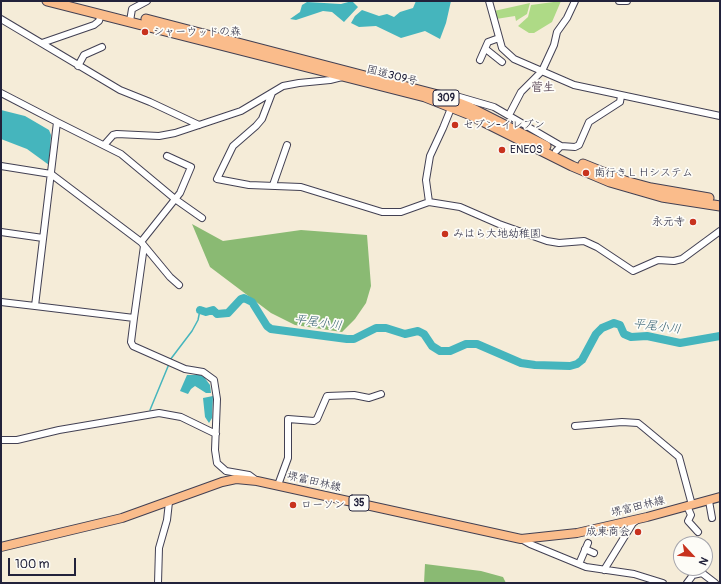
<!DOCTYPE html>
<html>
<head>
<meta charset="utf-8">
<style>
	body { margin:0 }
	#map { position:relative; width:721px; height:584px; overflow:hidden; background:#f5ecd8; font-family:Pangolin,sans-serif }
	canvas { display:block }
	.frame { position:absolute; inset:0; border:2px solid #22223b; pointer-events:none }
	.north { position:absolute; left:673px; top:536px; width:40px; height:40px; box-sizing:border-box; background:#fdfcf7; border:1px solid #a5a5ac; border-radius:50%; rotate:116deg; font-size:11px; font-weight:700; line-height:16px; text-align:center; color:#22223b }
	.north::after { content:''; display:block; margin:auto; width:14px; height:18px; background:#c8321e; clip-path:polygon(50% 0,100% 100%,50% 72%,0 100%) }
	.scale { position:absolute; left:8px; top:558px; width:68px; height:18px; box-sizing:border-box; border:2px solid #22223b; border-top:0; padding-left:5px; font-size:12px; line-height:14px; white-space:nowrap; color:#22223b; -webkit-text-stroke:3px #fdfcf7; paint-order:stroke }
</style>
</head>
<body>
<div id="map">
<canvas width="721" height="584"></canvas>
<div class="frame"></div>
<div class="north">N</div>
<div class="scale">100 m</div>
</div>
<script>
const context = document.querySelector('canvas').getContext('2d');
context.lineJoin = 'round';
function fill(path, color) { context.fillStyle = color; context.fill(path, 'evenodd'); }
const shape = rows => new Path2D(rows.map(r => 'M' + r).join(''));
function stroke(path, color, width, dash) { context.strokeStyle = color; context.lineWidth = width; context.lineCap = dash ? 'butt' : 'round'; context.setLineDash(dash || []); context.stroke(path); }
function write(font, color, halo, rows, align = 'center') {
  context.font = font + ' Pangolin,"Klee One",sans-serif'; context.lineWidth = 3.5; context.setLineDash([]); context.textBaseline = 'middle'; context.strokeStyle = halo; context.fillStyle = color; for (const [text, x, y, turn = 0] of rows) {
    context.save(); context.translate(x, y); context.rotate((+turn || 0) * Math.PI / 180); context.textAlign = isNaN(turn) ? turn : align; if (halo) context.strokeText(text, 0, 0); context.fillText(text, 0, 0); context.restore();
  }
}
fill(shape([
	[561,1,552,22,534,33,529,33,518,26,528,17,531,5],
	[530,3,527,14,519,19,516,21,515,16,496,19,494,11]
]), '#aeda86');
fill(shape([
	[192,224,223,241,301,230,367,235,371,286,366,303,355,319,342,332,295,325,271,313,210,267],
	[425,564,481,571,503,577,506,583,424,583]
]), '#8aba73');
fill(shape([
	[352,1,358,7,344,22,332,12,323,11,296,20,290,19,300,12,302,5,307,2,341,4],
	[416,1,451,1,446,23,440,39,425,31,401,38,376,26,359,27,351,23,355,16,362,10,379,16,387,14,394,17,400,12,413,8],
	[1,110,25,116,49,130,51,135,49,165,27,149,1,139],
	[187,375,200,375,204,377,210,385,211,393,206,393,195,386,191,389,188,394,180,391],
	[213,396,212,418,209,423,205,417,203,398]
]), '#45b5bd');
stroke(shape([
	[170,360,192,331,198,320,200,310],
	[150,410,169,364]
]), '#45b5bd', 1.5);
stroke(shape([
	[200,310,206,312,213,310,217,314,228,313,241,299,244,298,252,302,267,326,271,329,347,339,354,339,376,328,386,328,405,334,418,331,424,334,432,346,440,351,450,351,466,344,477,344,521,363,535,365,570,366,577,364,582,360,596,334,602,328,614,323,620,325,624,334,631,337,647,336,680,343,720,336]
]), '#45b5bd', 8);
const minor = shape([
	[489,1,502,48,514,59,574,85,720,116],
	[619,1,627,1],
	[1,19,120,90,150,102,199,125],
	[130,21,132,9,147,1],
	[42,43,94,25,99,21,101,14],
	[487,50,502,62],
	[480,60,488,42,499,38],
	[78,66,84,55,102,47],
	[1,93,57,122,35,306,1,302],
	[272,93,262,119,256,126,233,146,217,179,249,185,301,187,382,212,401,212,429,202,460,207,499,224,547,241,559,243,584,241,597,247,633,271,658,260,674,261,682,259,720,231],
	[509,115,521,92,542,71,554,45,557,32,567,18,575,1],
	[57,122,121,154,175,199,202,218],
	[105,144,113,135,117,134,159,136,175,133,241,111,283,86,299,83,330,80,342,77],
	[556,151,561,146,575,147,579,145,589,122,620,102,621,96],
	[1,166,51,174,141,242,170,277,179,285],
	[273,185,287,145],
	[429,202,426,180,430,156,443,128,456,96,494,107,561,146],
	[1,232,43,238],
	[141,242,180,193,191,167,167,156],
	[144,246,134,318,131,342,133,346,185,369,203,372,214,380,217,399,215,450,217,463,226,471,249,475,257,481],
	[35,306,134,318],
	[575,426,622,422,638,423,643,427,679,457,692,505],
	[1,440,17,440,59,430,159,413,181,417,216,434],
	[278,485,288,458,288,419,314,421,317,419,327,396,354,395,369,398,381,394],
	[709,501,712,518],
	[687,506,691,515,688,521,698,532],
	[521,539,530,544,586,567,634,574,663,583],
	[585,549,594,553],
	[579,564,588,543],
	[604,570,633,523,637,520],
	[158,583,159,548,167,520,169,502],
	[687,583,693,575,702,573,715,583]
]);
const major = shape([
	[1,547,122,518,222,482,236,479,257,481,521,539,577,533,647,517,720,497]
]);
const highway = shape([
	[47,1,425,97,468,114,572,166,610,182,662,197,720,206],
	[146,19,438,95,469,107,546,146],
	[583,164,625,181,651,188,709,198]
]);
stroke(minor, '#424053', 8);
stroke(major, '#424053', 10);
stroke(highway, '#424053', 11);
stroke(minor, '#fff', 6);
stroke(major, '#fabc8b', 8);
stroke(highway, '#fabc8b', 9);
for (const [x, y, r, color] of [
	[145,32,4,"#c8321e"],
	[455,125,4,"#c8321e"],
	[502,150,4,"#c8321e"],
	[586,173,4,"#c8321e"],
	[693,222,4,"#c8321e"],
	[445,234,4,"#c8321e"],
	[293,505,4,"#c8321e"],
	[638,532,4,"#c8321e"]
]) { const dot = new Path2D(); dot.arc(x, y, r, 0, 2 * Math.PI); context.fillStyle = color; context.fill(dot); stroke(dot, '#fdfcf7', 1.5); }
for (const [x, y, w] of [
	[446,98,26],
	[359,503,20]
]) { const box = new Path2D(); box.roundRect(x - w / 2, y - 8, w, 16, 3); context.fillStyle = '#fdfcf7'; context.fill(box); stroke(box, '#22223b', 1); }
write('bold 10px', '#22223b', null, [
	["309",446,98],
	["35",359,503]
]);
write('11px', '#22223b', '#fdfcf7', [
	["シャーウッドの森",153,32],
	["セブン-イレブン",463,125],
	["ENEOS",510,150],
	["南行きＬＨシステム",594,173],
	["永元寺",685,222,"right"],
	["みはら大地幼稚園",453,234],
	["ローソン",301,505],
	["成東商会",630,532,"right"]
], 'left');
write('11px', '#22223b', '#fdfcf7', [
	["国道309号",392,76,14],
	["堺富田林線",314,482,13],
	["堺富田林線",638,507,-14]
]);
write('bold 12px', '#635160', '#fdfcf7', [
	["菅生",543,88]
]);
write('italic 12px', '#305d6f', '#fdfcf7', [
	["平尾小川",318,323,8],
	["平尾小川",657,327,7]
]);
</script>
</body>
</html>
